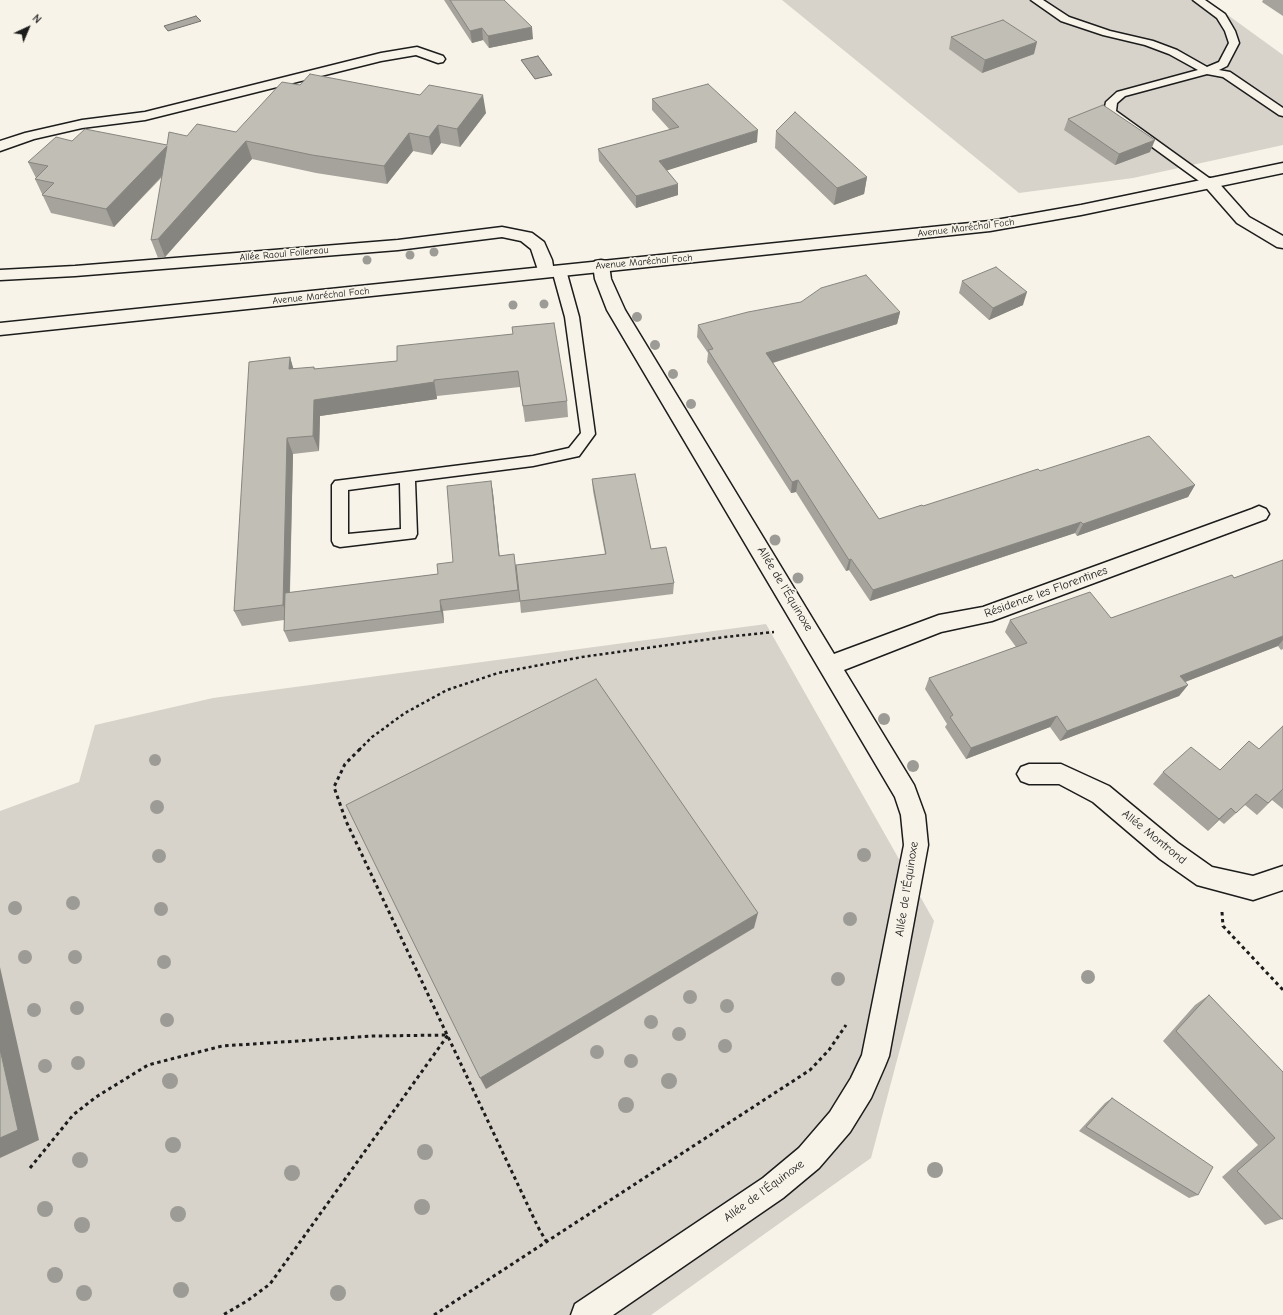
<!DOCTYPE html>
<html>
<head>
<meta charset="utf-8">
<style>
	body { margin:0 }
	#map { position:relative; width:1283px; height:1315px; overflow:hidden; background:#f7f3e8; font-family:"Comic Neue",sans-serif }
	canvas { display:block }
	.north { position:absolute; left:8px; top:8px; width:40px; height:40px; -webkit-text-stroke:3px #f7f3e8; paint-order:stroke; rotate:44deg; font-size:11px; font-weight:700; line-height:16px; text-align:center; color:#1c1c1c }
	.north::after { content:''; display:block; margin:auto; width:14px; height:18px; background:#1c1c1c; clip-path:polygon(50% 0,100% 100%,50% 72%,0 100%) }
</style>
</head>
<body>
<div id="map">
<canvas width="1283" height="1315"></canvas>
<div class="north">N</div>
</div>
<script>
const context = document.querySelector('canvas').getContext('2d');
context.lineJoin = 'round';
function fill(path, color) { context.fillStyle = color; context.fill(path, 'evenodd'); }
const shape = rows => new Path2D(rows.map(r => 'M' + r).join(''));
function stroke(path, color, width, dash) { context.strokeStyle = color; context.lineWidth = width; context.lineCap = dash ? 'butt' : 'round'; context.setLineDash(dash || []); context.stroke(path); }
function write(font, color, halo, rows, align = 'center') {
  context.font = font + ' "Comic Neue",sans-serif'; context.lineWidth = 3.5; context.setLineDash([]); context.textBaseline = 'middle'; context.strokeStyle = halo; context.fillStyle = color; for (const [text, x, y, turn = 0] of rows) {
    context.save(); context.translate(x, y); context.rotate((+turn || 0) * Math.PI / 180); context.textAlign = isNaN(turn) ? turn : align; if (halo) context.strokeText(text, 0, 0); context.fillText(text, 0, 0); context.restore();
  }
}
fill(shape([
	[782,0,1207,0,1283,55,1283,145,1133,178,1019,193],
	[766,624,934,921,871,1158,651,1315,0,1315,0,811,79,782,95,725,213,698]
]), '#d7d3cb');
const water = shape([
	[196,16,201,21,168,31,164,26,196,16],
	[538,56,552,75,535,79,521,60,538,56]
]);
fill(water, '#aca9a2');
stroke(water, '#72716c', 1);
const service = shape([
	[1031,0,1043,0,1069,17,1110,31,1153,41,1177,50,1207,67,1219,62,1229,43,1225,31,1217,18,1193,0,1205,0,1225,14,1235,31,1239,43,1227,66,1219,70,1230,72,1283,108,1283,116,1279,115,1223,77,1207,74,1125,96,1117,103,1116,111,1216,183,1214,186,1210,187,1206,186,1104,112,1106,102,1117,92,1198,70,1169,54,1145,45,1103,35,1061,21,1031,0],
	[559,266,564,267,566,270,579,317,595,434,579,456,533,466,415,481,417,534,415,538,340,547,334,545,332,541,332,485,335,481,533,456,569,448,581,433,565,317,552,270,554,267,559,266],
	[400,483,401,529,348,534,348,490,400,483]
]);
const minor = shape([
	[417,47,443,56,445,59,443,62,438,63,416,55,381,61,145,120,82,128,34,139,0,151,0,141,25,133,82,120,145,112,381,53,417,47],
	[1210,178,1216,180,1249,217,1283,236,1283,248,1277,247,1237,223,1202,183,1204,180,1210,178],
	[502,227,532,233,544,242,552,260,554,272,552,276,546,277,540,276,531,249,521,241,502,237,398,250,75,276,0,280,0,270,75,266,398,240,502,227],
	[601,260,607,261,609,265,611,279,625,310,834,654,939,615,983,607,1252,509,1259,506,1266,509,1269,514,1266,519,992,621,941,632,844,670,914,785,925,815,928,845,889,1056,885,1066,871,1098,850,1132,819,1168,783,1198,613,1315,571,1315,575,1304,763,1178,799,1148,830,1112,851,1078,862,1055,904,845,901,815,895,797,607,310,595,279,593,265,595,261,601,260],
	[1029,764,1061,764,1109,786,1178,843,1212,867,1253,876,1283,866,1283,890,1253,900,1197,885,1160,859,1093,802,1059,784,1029,784,1021,781,1017,774,1021,767,1029,764]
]);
const primary = shape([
	[1283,163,1283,173,1081,215,990,231,0,335,0,323,990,221,1081,205,1283,163]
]);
stroke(service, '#1c1c1c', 3);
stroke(minor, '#1c1c1c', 3);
stroke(primary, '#1c1c1c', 3);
stroke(shape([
	[359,750,372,737,405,713,447,690,498,673,582,657,725,637,774,632]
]), '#1c1c1c', 2.5, [3, 3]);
stroke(shape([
	[360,749,345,764,334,787,346,821,538,1227,546,1241],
	[1222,912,1223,926,1283,990],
	[30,1168,73,1115,96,1097,148,1065,222,1046,373,1036,448,1035,270,1284,247,1301,223,1315],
	[434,1315,810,1070,829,1050,846,1025]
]), '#1c1c1c', 3, [3.5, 3.5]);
fill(service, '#f7f3e8');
fill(minor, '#f7f3e8');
fill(primary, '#f7f3e8');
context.fillStyle = '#9d9b95';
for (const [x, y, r] of [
	[434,252,4.5],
	[410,255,4.5],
	[367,260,4.5],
	[544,304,4.5],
	[513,305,4.5],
	[637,317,5],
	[655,345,5],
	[673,374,5],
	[691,404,5],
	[775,540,5.5],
	[798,578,5.5],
	[884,719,6],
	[155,760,6],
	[913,766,6],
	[157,807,7],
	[864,855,7],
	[159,856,7],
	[73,903,7],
	[15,908,7],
	[161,909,7],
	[850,919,7],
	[25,957,7],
	[75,957,7],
	[164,962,7],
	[1088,977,7],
	[838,979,7],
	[690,997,7],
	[727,1006,7],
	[77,1008,7],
	[34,1010,7],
	[167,1020,7],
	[651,1022,7],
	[679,1034,7],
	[725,1046,7],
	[597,1052,7],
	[631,1061,7],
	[78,1063,7],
	[45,1066,7],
	[170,1081,8],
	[669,1081,8],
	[626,1105,8],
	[173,1145,8],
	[425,1152,8],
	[80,1160,8],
	[935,1170,8],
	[292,1173,8],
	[422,1207,8],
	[45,1209,8],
	[178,1214,8],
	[82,1225,8],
	[55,1275,8],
	[181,1290,8],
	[84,1293,8],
	[338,1293,8]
]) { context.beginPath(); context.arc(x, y, r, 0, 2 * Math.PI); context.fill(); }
fill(shape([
	[444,0,504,0,533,39,489,48,483,40,472,43],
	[1263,0,1283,0,1283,16,1262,2],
	[951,37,1034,54,982,73,949,49],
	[300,85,486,113,460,147,441,143,432,155,413,151,387,184,316,173,252,159,165,257,158,258,151,240,162,177,114,227,51,213,35,179,36,178,28,162,72,141,167,145,187,136,236,132],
	[652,99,757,142,667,170,678,195,636,208,599,161,598,149,670,130,652,110],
	[1068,119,1150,152,1115,165,1064,130],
	[776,131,867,177,864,194,834,205,775,148],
	[962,281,1023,305,989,320,959,293],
	[900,312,897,324,773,363,879,519,923,506,1040,471,1195,485,1188,497,1077,536,1075,533,870,601,849,570,846,571,796,492,791,493,707,362,708,353,697,337,698,325],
	[512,327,567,401,568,417,525,422,520,387,437,396,437,399,320,416,319,451,293,454,290,593,438,574,453,562,491,481,493,493,499,556,516,565,605,554,593,491,592,479,651,549,674,583,673,594,521,613,520,602,443,611,444,623,289,642,284,631,284,620,242,626,234,611,290,357,293,369,314,367,315,369,397,361,513,334],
	[1283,560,1283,649,1281,650,1278,646,1185,682,1188,685,1179,696,1060,741,1050,727,966,759,945,727,947,724,925,689,929,678,1016,647,1005,632,1010,620,1111,618,1234,578],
	[1283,726,1283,809,1272,800,1257,815,1245,805,1224,824,1219,820,1208,831,1153,784,1163,772,1220,770,1259,749],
	[1209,995,1283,1072,1282,1219,1265,1225,1222,1177,1258,1145,1163,1041,1195,1005],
	[1112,1098,1198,1195,1189,1198,1079,1131,1105,1103]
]), '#a5a39c');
fill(shape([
	[532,27,533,39,489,48,488,36],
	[482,28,483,40,472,43,470,31],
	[1037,42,1034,54,982,73,985,60],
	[483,95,486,113,460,147,457,129],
	[438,125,441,143,432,155,429,137],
	[758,130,757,142,659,173,659,161],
	[409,133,413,151,387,184,384,166],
	[1155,140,1150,152,1115,165,1119,154],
	[246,141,252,159,165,257,158,239],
	[167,146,173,164,114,227,106,209],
	[867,177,864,194,834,205,837,188],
	[678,184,678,195,636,208,636,196],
	[1027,292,1023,305,989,320,993,308],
	[900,312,897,324,765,365,766,353],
	[290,357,295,374,289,369],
	[434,380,437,399,320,416,319,451,313,436,314,400],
	[287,438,293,454,289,620,283,605],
	[798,480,796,492,791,493,792,482],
	[491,481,493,493,501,568,499,556],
	[1195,485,1188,497,1077,536,1083,524],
	[1081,522,1075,533,870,601,873,590],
	[851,559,849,570,846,571,849,560],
	[440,600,443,611,444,623,441,611],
	[1283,636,1283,640,1278,646,1172,687,1180,676],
	[1188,685,1179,696,1060,741,1067,731],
	[1057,716,1050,727,966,759,971,748],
	[1231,808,1208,831,1219,819],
	[758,913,754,928,486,1089,480,1078],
	[0,967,39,1140,0,1158]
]), '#86857f');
const building = shape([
	[450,0,504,0,532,27,488,36,482,28,470,31,450,0],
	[1003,20,1037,42,985,60,951,37,1003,20],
	[310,74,420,95,429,85,483,95,457,129,438,125,429,137,409,133,384,166,312,155,246,141,158,239,151,240,167,146,106,209,42,195,54,183,35,179,48,166,28,162,56,137,72,141,85,129,167,145,169,132,187,136,197,124,236,132,282,82,300,85,310,74],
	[708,84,758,130,659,161,678,184,636,196,598,149,679,127,652,99,708,84],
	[1103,105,1155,140,1119,154,1068,119,1103,105],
	[795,112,867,177,837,188,776,131,795,112],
	[996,267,1027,292,993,308,962,281,996,267],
	[866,275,900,312,766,353,879,519,922,505,923,506,1038,469,1040,471,1149,436,1195,485,1083,524,1081,522,873,590,851,559,849,560,798,480,792,482,708,350,713,349,698,325,748,312,801,302,821,288,866,275],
	[554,323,567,401,523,406,518,371,434,380,434,382,314,400,313,436,287,438,283,605,234,611,249,362,290,357,289,369,314,367,314,369,397,361,397,346,513,334,512,327,554,323],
	[635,474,651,549,666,547,674,583,520,601,516,565,606,554,592,479,635,474],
	[491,481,499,556,514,554,518,590,440,600,441,611,284,631,285,593,438,574,437,564,453,562,447,486,491,481],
	[1283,560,1283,636,1180,676,1188,685,1067,731,1057,716,971,748,950,717,953,715,929,678,1027,643,1010,620,1090,592,1111,618,1232,575,1234,578,1283,560],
	[596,679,758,913,480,1078,346,805,596,679],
	[1283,726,1283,789,1268,803,1256,794,1236,813,1231,808,1219,819,1163,772,1191,747,1220,770,1249,741,1259,749,1283,726],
	[1209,995,1283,1072,1283,1219,1282,1219,1237,1171,1275,1138,1176,1031,1209,995],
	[0,1049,18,1130,0,1138,0,1049],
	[1112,1098,1213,1167,1198,1195,1086,1127,1112,1098]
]);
fill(building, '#c0beb5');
stroke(building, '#86857f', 1);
write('10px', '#1c1c1c', '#f7f3e8', [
	["Avenue Maréchal Foch",966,228,-7],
	["Allée Raoul Follereau",284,254,-5],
	["Avenue Maréchal Foch",644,262,-5],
	["Avenue Maréchal Foch",321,296,-6]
]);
write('12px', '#1c1c1c', '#f7f3e8', [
	["Allée de l'Équinoxe",785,589,59],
	["Résidence les Florentines",1046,592,-20],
	["Allée Montrond",1154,837,39],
	["Allée de l'Équinoxe",907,889,-81],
	["Allée de l'Équinoxe",764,1191,-36]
]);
</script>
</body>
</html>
